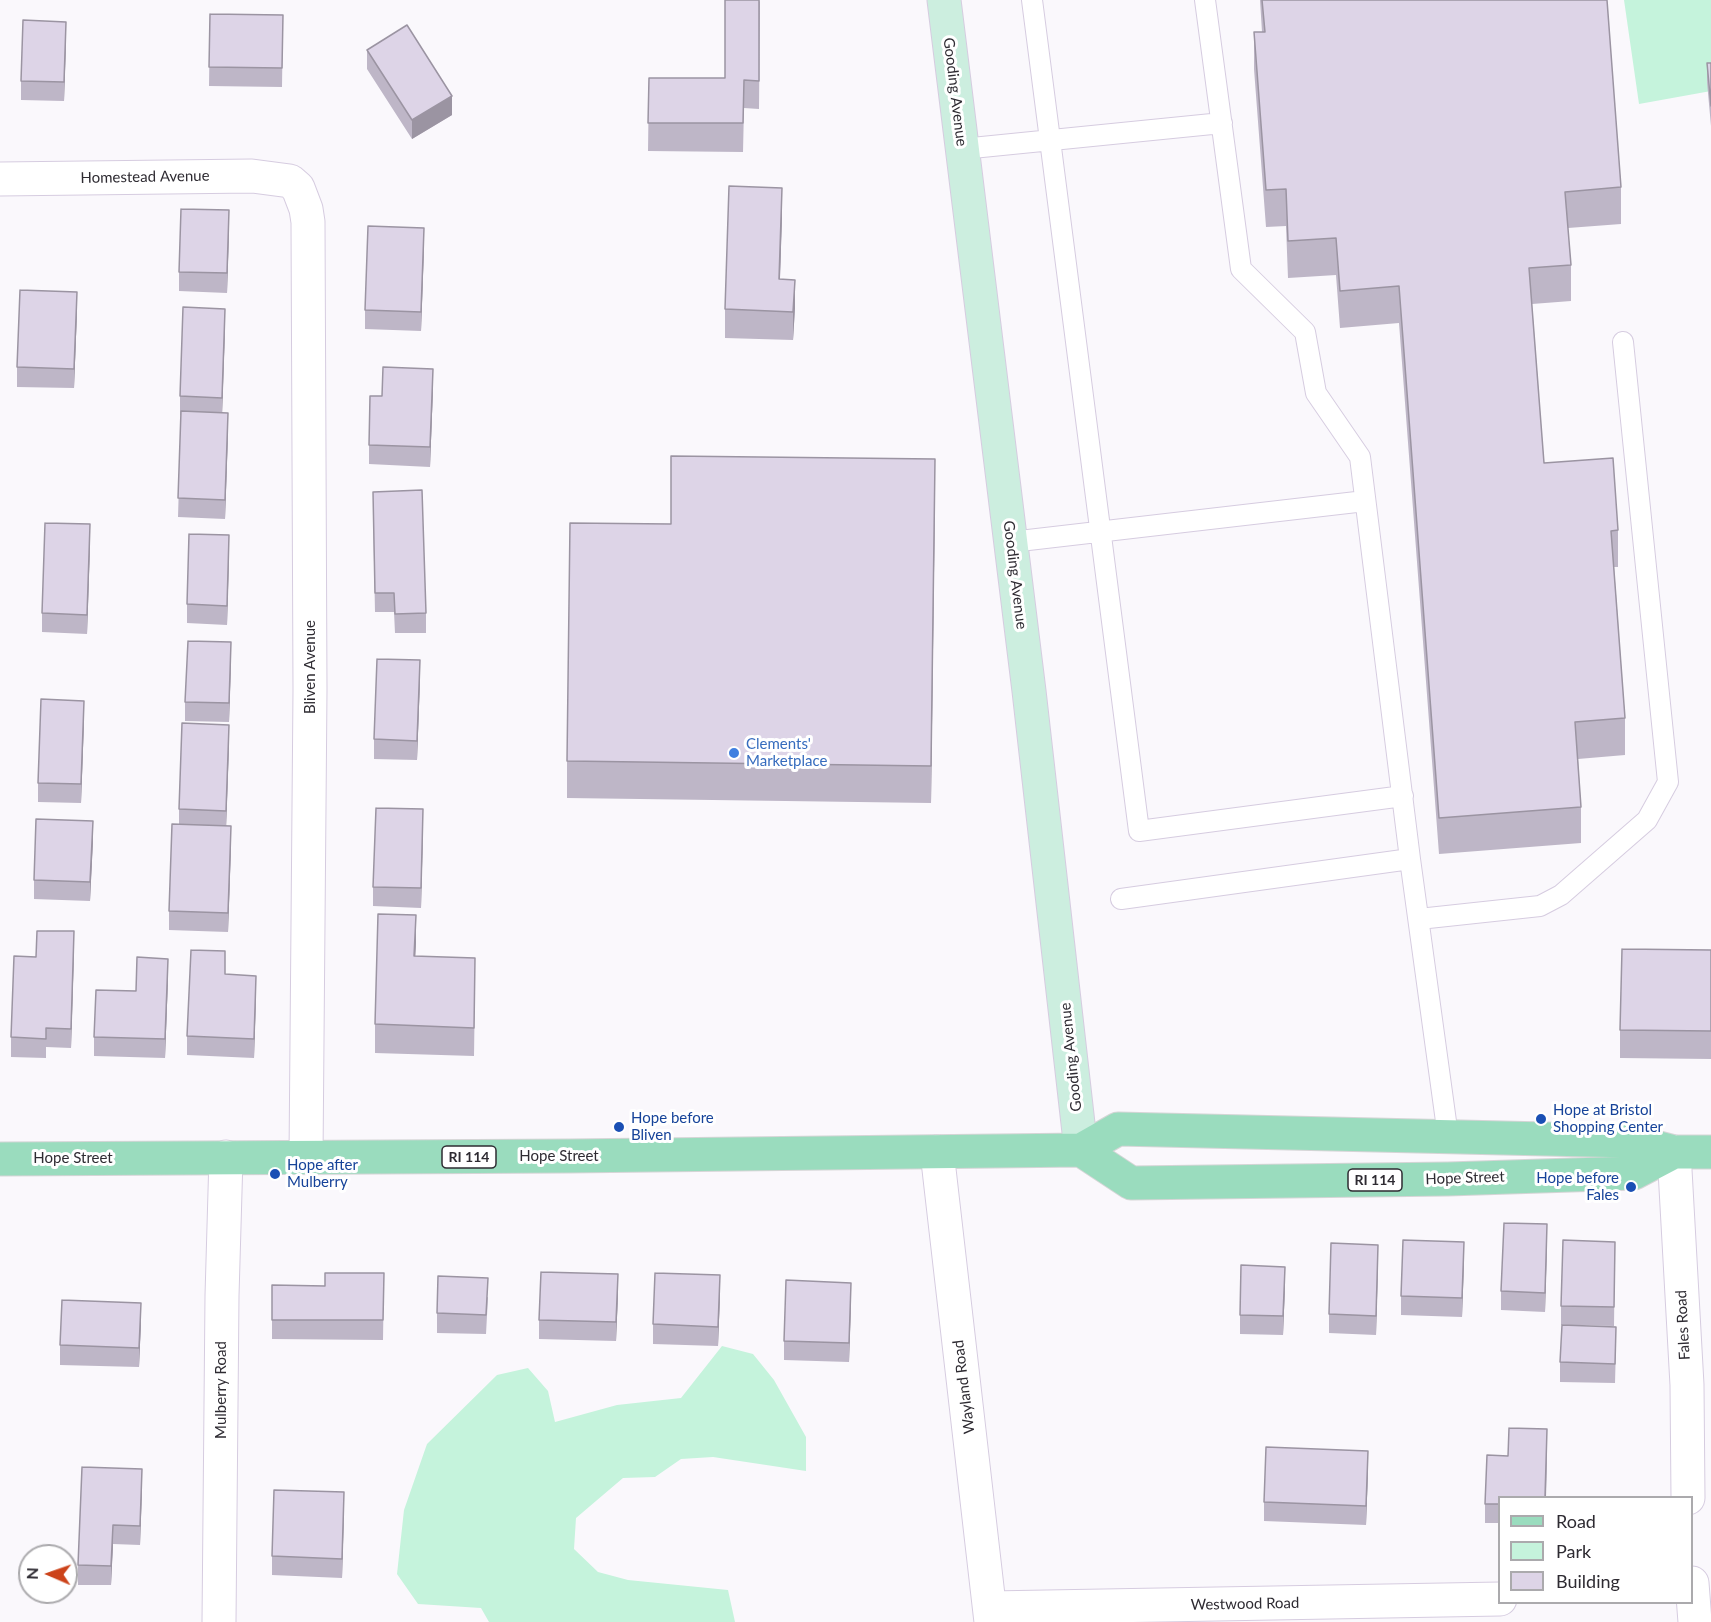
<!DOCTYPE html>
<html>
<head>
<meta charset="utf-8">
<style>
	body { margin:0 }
	#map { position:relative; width:1711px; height:1622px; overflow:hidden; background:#faf8fc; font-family:Lato,sans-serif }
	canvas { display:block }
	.legend { position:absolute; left:1498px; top:1496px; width:195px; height:108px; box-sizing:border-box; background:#fff; border:2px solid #abaaad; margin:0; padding:8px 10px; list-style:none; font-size:18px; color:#2e2b32 }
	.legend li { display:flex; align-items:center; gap:12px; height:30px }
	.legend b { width:30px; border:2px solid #abaaad }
	.north { position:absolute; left:18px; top:1544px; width:60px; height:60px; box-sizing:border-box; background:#fff; border:2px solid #abaaad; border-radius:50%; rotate:272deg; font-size:16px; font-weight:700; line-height:24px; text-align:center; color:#2e2b32 }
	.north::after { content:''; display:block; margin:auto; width:21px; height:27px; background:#cc431a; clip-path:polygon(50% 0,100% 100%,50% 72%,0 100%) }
</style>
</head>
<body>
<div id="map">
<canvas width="1711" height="1622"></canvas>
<ul class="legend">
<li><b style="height:8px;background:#9adcbe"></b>Road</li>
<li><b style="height:16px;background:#c5f3dc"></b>Park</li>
<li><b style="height:16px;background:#ddd4e7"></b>Building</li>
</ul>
<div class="north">N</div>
</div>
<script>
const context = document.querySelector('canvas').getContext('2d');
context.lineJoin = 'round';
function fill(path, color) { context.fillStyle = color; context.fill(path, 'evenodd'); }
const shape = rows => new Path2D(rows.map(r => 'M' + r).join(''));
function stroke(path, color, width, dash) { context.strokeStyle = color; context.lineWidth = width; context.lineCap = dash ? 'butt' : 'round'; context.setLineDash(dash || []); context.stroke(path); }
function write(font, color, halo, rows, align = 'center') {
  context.font = font + ' Lato,sans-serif'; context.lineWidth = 6; context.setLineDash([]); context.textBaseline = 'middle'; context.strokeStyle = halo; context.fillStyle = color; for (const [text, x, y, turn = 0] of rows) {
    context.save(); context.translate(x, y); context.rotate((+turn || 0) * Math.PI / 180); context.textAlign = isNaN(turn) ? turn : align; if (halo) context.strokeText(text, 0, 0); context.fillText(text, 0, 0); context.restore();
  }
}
fill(shape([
	[1624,0,1711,0,1711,91,1639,104],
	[722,1346,753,1354,774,1380,806,1437,806,1471,713,1457,681,1459,655,1477,623,1478,576,1518,574,1549,598,1572,628,1580,728,1590,735,1622,489,1622,481,1608,418,1604,397,1574,404,1510,427,1444,497,1375,528,1368,548,1391,555,1422,617,1405,681,1398]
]), '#c5f3dc');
const service = shape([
	[1032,0,1139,831,1403,796],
	[1205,0,1241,269,1305,332,1316,393,1360,457,1410,859,1448,1136],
	[962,149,1222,123],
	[1011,542,1365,501],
	[1121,899,1410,859],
	[1419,919,1540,906,1561,895,1647,820,1668,782,1623,342]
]);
const minor = shape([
	[0,179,252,176,290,181,298,188,306,209,308,222,310,690,306,1157],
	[937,1152,991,1622],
	[1674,1152,1687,1385,1688,1498],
	[1692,1583,1695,1622],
	[990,1608,1500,1599],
	[219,1622,222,1296,226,1157]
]);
const secondary = shape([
	[944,0,1029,691,1081,1150]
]);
const primary = shape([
	[1081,1150,1131,1183,1448,1179,1634,1173,1674,1152],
	[0,1159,569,1156,1081,1150,1118,1129,1632,1141,1674,1152,1711,1152]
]);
stroke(service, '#d6cce0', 22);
stroke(minor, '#d6cce0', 35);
stroke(secondary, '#d6cce0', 35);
stroke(primary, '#d5d5d6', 35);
stroke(service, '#fff', 20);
stroke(minor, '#fff', 33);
stroke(secondary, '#cceedf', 33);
stroke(primary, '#9adcbe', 33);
fill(shape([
	[760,0,759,109,744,108,743,152,648,151,649,78,725,78],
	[1260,0,1607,0,1621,187,1621,224,1568,228,1571,265,1571,301,1532,304,1544,463,1618,530,1618,567,1614,567,1625,718,1625,755,1578,759,1581,807,1581,843,1439,854,1399,323,1340,328,1336,275,1288,278,1286,226,1266,227,1254,69,1254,32,1262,32],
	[210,14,283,15,282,87,209,86],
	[66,41,64,101,21,100,21,81],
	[367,50,452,115,412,139,367,69],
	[1707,63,1711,63,1711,126,1707,82],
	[782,216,780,279,795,308,793,340,725,338,725,309],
	[229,230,227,293,179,291,179,272],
	[424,247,421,331,365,329,365,310],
	[77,311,74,388,17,387,17,367],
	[225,328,222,413,228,432,225,519,178,517,181,415,180,415,180,396],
	[433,388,430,467,369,464,369,445,382,396],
	[935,496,931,803,567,798,567,761,671,524],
	[373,511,426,613,426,633,395,633,394,612,375,612],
	[90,544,87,634,42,632,42,613],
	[229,555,227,625,187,623,187,604],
	[231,661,229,722,185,721,185,702],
	[420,679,417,760,374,759,374,739],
	[84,720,81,803,38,802,38,783],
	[229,744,226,826,231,845,228,932,169,930,169,911,179,824,179,809],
	[423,829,421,908,373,906,373,887],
	[93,840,90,901,34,899,34,880],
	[416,943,415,956,475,986,474,1056,375,1053,375,1024],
	[1711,950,1711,1059,1620,1058,1620,1030],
	[74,951,71,1048,46,1047,46,1058,11,1057,11,1037,36,957],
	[225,974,256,995,254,1058,187,1055,187,1036],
	[168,978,165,1058,94,1056,94,1037,136,991],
	[1615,1242,1614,1326,1561,1325,1561,1306],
	[1547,1243,1545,1312,1501,1310,1501,1291],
	[1464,1261,1462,1317,1401,1315,1401,1296],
	[1378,1264,1376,1335,1329,1333,1329,1314],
	[384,1273,383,1340,272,1339,272,1285,325,1286],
	[1285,1286,1283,1335,1240,1334,1240,1315],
	[618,1294,616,1341,539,1339,539,1320],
	[720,1294,718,1346,653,1344,653,1324],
	[488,1297,486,1334,437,1333,437,1313],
	[851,1302,849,1362,784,1360,784,1341],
	[141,1322,139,1367,60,1365,60,1345],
	[1616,1346,1615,1383,1560,1382,1560,1362],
	[1547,1449,1546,1497,1500,1497,1500,1523,1485,1523,1485,1504,1508,1456],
	[1368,1470,1366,1525,1264,1521,1264,1502],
	[142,1488,140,1545,113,1544,111,1585,78,1585,78,1565],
	[344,1511,342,1578,272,1575,272,1556]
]), '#beb6c7');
fill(shape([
	[66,22,66,41,64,101,64,82],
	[452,96,452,115,412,139,412,120],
	[782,188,782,216,779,307,779,279],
	[229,210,229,230,227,293,227,273],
	[424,228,424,247,421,331,421,312],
	[795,280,795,308,793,340,793,312],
	[77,292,77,311,74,388,74,369],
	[225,309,225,328,222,417,222,398],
	[433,369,433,388,430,467,430,447],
	[228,413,228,432,225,519,225,500],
	[935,459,935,496,931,803,931,766],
	[90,524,90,544,87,634,87,615],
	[229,535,229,555,227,625,227,606],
	[231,642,231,661,229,722,229,703],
	[420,660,420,679,417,760,417,741],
	[84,701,84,720,81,803,81,784],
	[229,725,229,744,226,830,226,811],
	[423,809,423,829,421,908,421,888],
	[93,821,93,840,90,901,90,882],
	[231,826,231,845,228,932,228,913],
	[416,915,416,943,414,985,414,956],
	[74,931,74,951,71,1048,71,1029],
	[168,959,168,978,165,1058,165,1039],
	[256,976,256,995,254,1058,254,1039],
	[1547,1224,1547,1243,1545,1312,1545,1293],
	[1464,1242,1464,1261,1462,1317,1462,1298],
	[1378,1245,1378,1264,1376,1335,1376,1316],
	[1285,1267,1285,1286,1283,1335,1283,1316],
	[618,1274,618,1294,616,1341,616,1322],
	[720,1275,720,1294,718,1346,718,1327],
	[851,1283,851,1302,849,1362,849,1343],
	[141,1303,141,1322,139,1367,139,1348],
	[1547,1429,1546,1497,1545,1497],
	[1368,1451,1368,1470,1366,1525,1366,1506],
	[142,1469,142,1488,140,1545,140,1526],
	[344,1492,344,1511,342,1578,342,1559],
	[113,1525,113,1544,111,1585,111,1566]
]), '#9b94a2');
const building = shape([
	[725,0,759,0,759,81,744,80,743,123,648,123,649,78,725,78,725,0],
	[1262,0,1607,0,1621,187,1565,192,1571,265,1529,268,1544,463,1613,458,1618,530,1611,531,1625,718,1575,722,1581,807,1439,818,1399,286,1340,291,1336,238,1288,241,1286,189,1266,190,1254,32,1265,32,1262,0],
	[210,14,283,15,282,68,209,67,210,14],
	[23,20,66,22,64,82,21,81,23,20],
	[407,25,452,96,412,120,367,50,407,25],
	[1707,63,1711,63,1711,106,1707,63],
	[729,186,782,188,779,279,795,280,793,312,725,309,729,186],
	[181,209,229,210,227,273,179,272,181,209],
	[368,226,424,228,421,312,365,310,368,226],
	[20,290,77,292,74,369,17,367,20,290],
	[183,307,225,309,222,398,180,396,183,307],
	[383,367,433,369,430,447,369,445,370,396,382,396,383,367],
	[181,411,228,413,225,500,178,498,181,411],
	[671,456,935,459,931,766,567,761,570,523,671,524,671,456],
	[422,490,426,613,395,614,394,593,375,593,373,492,422,490],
	[45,523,90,524,87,615,42,613,45,523],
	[189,534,229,535,227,606,187,604,189,534],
	[188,641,231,642,229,703,185,702,188,641],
	[377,659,420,660,417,741,374,739,377,659],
	[41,699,84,701,81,784,38,783,41,699],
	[182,723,229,725,226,811,179,809,182,723],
	[376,808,423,809,421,888,373,887,376,808],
	[36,819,93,821,90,882,34,880,36,819],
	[172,824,231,826,228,913,169,911,172,824],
	[378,914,416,915,414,956,475,958,474,1028,375,1024,378,914],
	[37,931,74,931,71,1029,46,1028,46,1039,11,1037,14,956,36,957,37,931],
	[1622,949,1711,950,1711,1031,1620,1030,1622,949],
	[191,950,225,951,225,974,256,976,254,1039,187,1036,191,950],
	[137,957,168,959,165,1039,94,1037,96,990,136,991,137,957],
	[1504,1223,1547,1224,1545,1293,1501,1291,1504,1223],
	[1403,1240,1464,1242,1462,1298,1401,1296,1403,1240],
	[1563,1240,1615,1242,1614,1307,1561,1306,1563,1240],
	[1331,1243,1378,1245,1376,1316,1329,1314,1331,1243],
	[1241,1265,1285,1267,1283,1316,1240,1315,1241,1265],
	[541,1272,618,1274,616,1322,539,1320,541,1272],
	[325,1273,384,1273,383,1320,272,1320,272,1285,325,1286,325,1273],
	[655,1273,720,1275,718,1327,653,1324,655,1273],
	[438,1276,488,1278,486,1315,437,1313,438,1276],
	[786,1280,851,1283,849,1343,784,1341,786,1280],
	[62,1300,141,1303,139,1348,60,1345,62,1300],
	[1562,1325,1616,1327,1615,1364,1560,1362,1562,1325],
	[1509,1428,1547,1429,1545,1497,1500,1497,1500,1504,1485,1504,1487,1455,1508,1456,1509,1428],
	[1266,1447,1368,1451,1366,1506,1264,1502,1266,1447],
	[82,1467,142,1469,140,1526,113,1525,111,1566,78,1565,82,1467],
	[274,1490,344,1492,342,1559,272,1556,274,1490]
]);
fill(building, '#ddd4e7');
stroke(building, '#9b94a2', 1.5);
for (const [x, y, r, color] of [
	[734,753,6,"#3f7fe0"],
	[1541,1119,6,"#1a4fb4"],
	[619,1127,6,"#1a4fb4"],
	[275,1174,6,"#1a4fb4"],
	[1631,1187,6,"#1a4fb4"]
]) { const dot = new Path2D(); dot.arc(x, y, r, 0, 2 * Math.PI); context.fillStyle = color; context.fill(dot); stroke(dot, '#fff', 2); }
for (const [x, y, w] of [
	[469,1157,54],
	[1375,1180,54]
]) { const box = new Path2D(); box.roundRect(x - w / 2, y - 11, w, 22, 4.5); context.fillStyle = '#fff'; context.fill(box); stroke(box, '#2e2b32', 1.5); }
write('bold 14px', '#2e2b32', null, [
	["RI 114",469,1157],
	["RI 114",1375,1180]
]);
write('15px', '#2e2b32', '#fff', [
	["Gooding Avenue",955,92,83],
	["Homestead Avenue",145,177,-1],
	["Gooding Avenue",1015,575,83],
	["Bliven Avenue",310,667,-90],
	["Gooding Avenue",1071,1057,-96],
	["Hope Street",559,1156],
	["Hope Street",73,1158],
	["Hope Street",1465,1178,-2],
	["Fales Road",1683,1325,-93],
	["Wayland Road",964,1387,-97],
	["Mulberry Road",221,1390,-90],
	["Westwood Road",1245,1604,-1]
]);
write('15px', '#366cbe', '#fff', [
	["Clements'",746,744],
	["Marketplace",746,761]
], 'left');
write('15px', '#164399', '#fff', [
	["Hope at Bristol",1553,1110],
	["Shopping Center",1553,1127],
	["Hope before",631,1118],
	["Bliven",631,1135],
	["Hope after",287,1165],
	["Mulberry",287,1182],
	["Hope before",1619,1178,"right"],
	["Fales",1619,1195,"right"]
], 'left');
</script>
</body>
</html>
